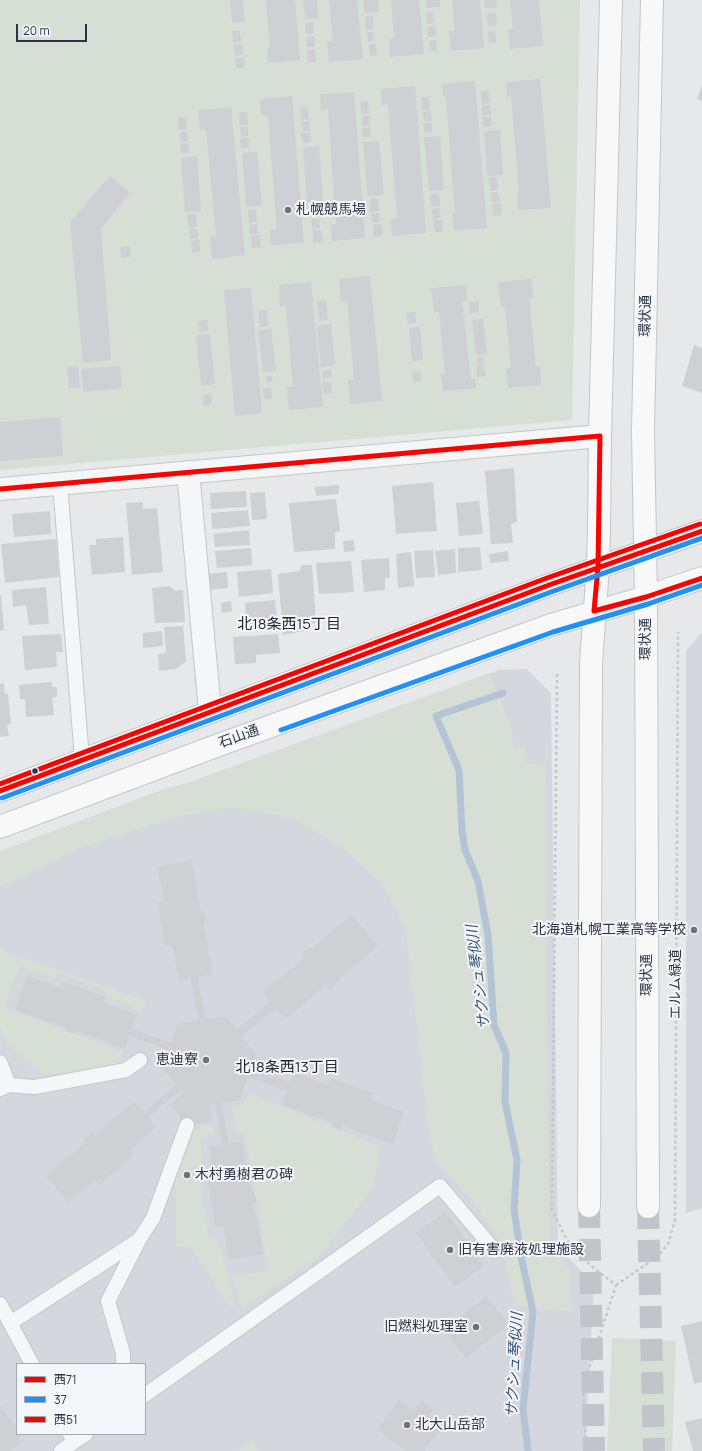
<!DOCTYPE html>
<html>
<head>
<meta charset="utf-8">
<style>
	body { margin:0 }
	#map { position:relative; width:702px; height:1451px; overflow:hidden; background:#e6e8ea; font-family:Manrope,"Noto Sans JP",sans-serif }
	canvas { display:block }
	.legend { position:absolute; left:16px; top:1363px; width:130px; height:72px; box-sizing:border-box; background:#f4f6f9; border:1px solid #a4a8b1; margin:0; padding:5px 7px; list-style:none; font-size:12px; color:#2b3445 }
	.legend li { display:flex; align-items:center; gap:8px; height:20px }
	.legend b { width:20px; border:1px solid #a4a8b1 }
	.scale { position:absolute; left:16px; top:24px; width:71px; height:18px; box-sizing:border-box; border:2px solid #2b3445; border-top:0; padding-left:5px; font-size:12px; line-height:14px; white-space:nowrap; color:#2b3445; -webkit-text-stroke:3px #f4f6f9; paint-order:stroke }
</style>
</head>
<body>
<div id="map">
<canvas width="702" height="1451"></canvas>
<ul class="legend">
<li><b style="height:5px;background:#f00"></b>西71</li>
<li><b style="height:5px;background:#1e90ff"></b>37</li>
<li><b style="height:5px;background:#f00"></b>西51</li>
</ul>
<div class="scale">20 m</div>
</div>
<script>
const context = document.querySelector('canvas').getContext('2d');
context.lineJoin = 'round';
function fill(path, color) { context.fillStyle = color; context.fill(path, 'evenodd'); }
const shape = rows => new Path2D(rows.map(r => 'M' + r).join(''));
function stroke(path, color, width, dash) { context.strokeStyle = color; context.lineWidth = width; context.lineCap = dash ? 'butt' : 'round'; context.setLineDash(dash || []); context.stroke(path); }
function write(font, color, halo, rows, align = 'center') {
  context.font = font + ' Manrope,"Noto Sans JP",sans-serif'; context.lineWidth = 4; context.setLineDash([]); context.textBaseline = 'middle'; context.strokeStyle = halo; context.fillStyle = color; for (const [text, x, y, turn = 0] of rows) {
    context.save(); context.translate(x, y); context.rotate((+turn || 0) * Math.PI / 180); context.textAlign = isNaN(turn) ? turn : align; if (halo) context.strokeText(text, 0, 0); context.fillText(text, 0, 0); context.restore();
  }
}
fill(shape([
	[702,632,702,1208,686,1213,686,651],
	[527,669,551,693,558,1247,594,1284,585,1451,0,1451,0,858,499,670],
	[17,1364,145,1364,145,1434,17,1434]
]), '#d4d7dd');
fill(shape([
	[0,0,580,0,572,420,0,470],
	[490,673,512,730,513,749,525,747,526,763,546,764,549,1241,571,1274,572,1312,515,1306,501,1243,471,1199,436,1162,429,1134,405,926,382,885,341,846,291,818,233,807,177,817,85,846,0,887,0,851,162,790,187,783],
	[0,947,11,954,148,1001,140,1010,107,997,108,991,58,973,56,978,20,966,4,1007,125,1052,115,1064,43,1076,6,1043,0,1027],
	[251,1094,379,1146,374,1186,320,1256,242,1309,232,1275,268,1271,245,1136,235,1129,232,1108,242,1105],
	[212,1125,214,1133,200,1138,203,1172,199,1178,209,1238,218,1239,236,1307,230,1308,192,1248,176,1246,176,1171,189,1129],
	[612,1338,676,1341,672,1451,607,1451],
	[252,1441,259,1451,239,1451]
]), '#d6ded6');
stroke(shape([
	[503,693,436,716,459,770,462,831,465,850,478,881,488,935,494,1025,506,1053,505,1102,517,1160,514,1209,521,1256,533,1312,523,1409,528,1451]
]), '#b4c4d5', 7);
fill(shape([
	[230,0,243,0,245,22,232,23],
	[266,0,295,0,300,60,268,63,267,47,270,47],
	[303,0,317,0,318,18,305,19],
	[329,0,357,0,363,59,329,62,327,42,333,41],
	[363,0,378,0,379,12,364,13],
	[391,0,419,0,424,54,390,57,389,39,394,38],
	[426,0,440,0,440,7,427,8],
	[452,0,480,0,484,48,451,51,449,31,455,31],
	[484,0,496,0,497,7,485,8],
	[510,0,539,0,543,46,510,49,508,29,513,29],
	[433,12,434,23,427,24,426,13],
	[487,13,496,13,497,25,488,26],
	[373,15,374,29,366,30,365,16],
	[313,22,314,34,306,34,305,23],
	[435,26,436,37,428,37,427,27],
	[232,31,240,31,241,42,233,42],
	[495,31,496,43,489,43,487,32],
	[367,32,373,32,374,41,368,41],
	[314,36,315,47,307,47,307,37],
	[436,40,437,51,430,51,429,41],
	[242,44,243,55,235,56,234,45],
	[369,44,376,44,377,55,370,56],
	[315,49,317,62,308,63,307,50],
	[244,57,245,68,236,68,235,58],
	[540,79,551,208,518,210,517,192,519,192,511,96,507,97,506,82],
	[475,81,487,228,454,230,452,213,455,213,446,97,443,97,442,84],
	[702,85,702,101,697,99],
	[415,86,426,233,392,236,391,219,397,218,388,104,382,105,381,89],
	[481,91,489,91,490,103,482,104],
	[354,92,365,238,332,241,331,224,336,224,328,109,321,110,320,94],
	[292,96,304,243,271,245,270,229,277,229,268,115,261,115,260,99],
	[422,97,429,97,430,109,422,110],
	[368,101,369,114,362,114,360,102],
	[490,105,491,115,483,115,482,106],
	[231,107,245,255,212,259,210,237,216,236,206,130,200,130,198,110],
	[300,107,308,107,309,119,301,120],
	[431,111,432,121,424,121,423,112],
	[247,112,248,125,240,126,239,113],
	[362,116,370,116,370,125,362,126],
	[186,117,187,130,179,130,178,118],
	[482,117,491,117,492,126,483,127],
	[309,121,310,131,303,132,301,122],
	[423,123,431,123,432,132,424,133],
	[240,127,248,127,248,136,241,137],
	[370,127,371,137,362,137,362,128],
	[500,130,503,175,487,176,484,131],
	[187,131,188,141,181,142,180,132],
	[301,133,310,133,311,142,303,143],
	[440,136,444,190,429,191,424,137],
	[249,138,249,148,241,148,240,139],
	[379,141,384,195,368,196,363,142],
	[188,143,189,153,181,153,180,144],
	[319,146,323,201,307,202,303,148],
	[257,152,262,206,246,207,242,153],
	[197,156,201,211,185,212,181,158],
	[110,176,130,193,101,229,111,360,83,363,70,222],
	[497,177,498,190,490,191,489,178],
	[498,192,500,202,491,202,491,193],
	[430,194,439,194,440,206,431,207],
	[378,198,379,211,370,212,370,199],
	[501,203,502,215,493,216,492,204],
	[309,204,318,204,319,217,311,217],
	[440,208,441,218,433,219,432,209],
	[256,209,257,222,249,223,248,210],
	[379,213,380,222,372,223,371,214],
	[196,214,197,227,189,228,187,215],
	[311,219,319,219,320,228,312,229],
	[433,220,442,220,443,232,435,232],
	[257,224,258,234,250,234,249,225],
	[382,224,382,236,373,237,373,225],
	[189,229,197,229,198,238,190,239],
	[313,230,321,230,323,242,313,243],
	[260,235,261,247,252,248,251,236],
	[199,240,200,252,192,253,191,241],
	[130,246,131,257,121,258,120,247],
	[370,276,382,401,350,404,348,380,354,380,347,301,341,302,339,279],
	[531,279,533,298,529,298,536,367,540,366,541,385,508,388,506,369,511,368,505,307,501,307,498,282],
	[311,282,323,407,289,410,287,387,293,387,286,306,280,307,279,285],
	[466,285,467,300,462,301,471,379,475,379,476,388,443,391,441,374,445,374,439,312,434,313,431,288],
	[251,288,262,413,235,416,224,290],
	[326,300,328,320,319,321,317,302],
	[478,301,479,312,470,313,469,302],
	[258,310,267,310,268,326,260,327],
	[415,312,416,323,408,324,406,313],
	[483,319,487,354,476,355,472,320],
	[207,320,208,331,199,332,198,321],
	[331,324,335,365,321,367,317,326],
	[420,327,423,360,412,361,409,328],
	[271,329,276,371,263,372,258,330],
	[210,334,215,384,201,386,196,335],
	[694,345,702,348,702,393,682,386],
	[483,356,484,364,477,365,477,357],
	[484,365,486,376,477,377,476,366],
	[78,366,80,387,69,388,67,367],
	[120,366,122,388,84,392,81,369],
	[331,370,332,377,323,379,322,371],
	[412,371,420,371,422,381,413,382],
	[266,376,272,376,273,382,266,382],
	[331,382,332,393,324,394,322,383],
	[263,388,271,388,272,399,264,399],
	[211,394,212,405,204,406,203,395],
	[60,417,63,456,0,461,0,422],
	[514,468,517,522,511,524,513,543,491,544,485,471],
	[433,482,437,531,396,534,392,486],
	[339,485,339,494,316,496,315,487],
	[246,491,247,507,211,509,210,493],
	[265,492,267,519,252,520,250,493],
	[336,499,340,531,335,532,335,549,294,552,289,503],
	[479,501,483,534,459,536,456,503],
	[143,502,143,509,157,508,163,572,132,575,126,503],
	[248,510,250,526,212,529,211,513],
	[50,511,51,534,14,537,12,514],
	[249,530,250,545,215,547,213,534],
	[123,537,125,572,92,575,89,545,96,545,96,539],
	[56,539,59,577,5,583,1,544],
	[354,540,355,551,344,552,343,541],
	[480,547,482,570,458,572,458,548],
	[251,548,252,565,217,568,215,551],
	[455,549,456,573,438,575,435,551],
	[433,550,435,577,416,578,414,551],
	[508,551,509,561,490,563,489,554],
	[411,552,414,586,398,588,396,554],
	[389,558,390,578,385,578,385,590,364,592,361,560],
	[351,561,354,592,319,594,316,563],
	[301,565,312,565,316,623,303,625,304,631,283,635,278,574,300,571],
	[271,569,273,593,239,597,237,572],
	[227,572,228,588,210,590,208,574],
	[170,586,175,591,183,590,185,622,155,623,152,588],
	[46,587,49,624,29,625,26,605,13,607,12,590],
	[0,595,1,595,4,630,0,631],
	[275,600,278,627,247,630,245,603],
	[231,601,232,611,222,613,221,603],
	[183,626,186,662,182,664,176,669,159,671,158,654,166,653,164,627],
	[162,631,163,646,143,648,143,633],
	[61,634,63,652,56,652,57,667,25,670,22,636],
	[278,634,280,653,256,655,256,663,235,664,233,637],
	[52,682,52,687,57,687,57,697,52,698,54,715,26,717,25,699,20,699,19,685],
	[4,683,4,693,8,694,11,724,7,725,9,736,0,737,0,684],
	[192,860,201,912,204,911,206,922,203,922,213,974,198,977,206,1019,226,1016,237,1029,271,1002,263,992,304,958,301,954,309,947,311,949,352,915,378,946,338,980,339,981,330,989,326,985,286,1019,276,1008,241,1036,256,1054,251,1068,290,1082,294,1072,328,1085,330,1078,374,1094,371,1100,404,1112,393,1144,343,1126,342,1130,332,1126,333,1123,282,1105,287,1091,248,1077,240,1100,222,1103,228,1143,242,1141,251,1191,254,1190,257,1203,254,1203,263,1254,229,1260,223,1225,215,1227,208,1182,215,1181,209,1146,222,1144,215,1104,210,1105,212,1121,187,1125,170,1104,183,1093,181,1090,148,1117,156,1127,130,1150,134,1155,99,1185,95,1180,68,1202,46,1176,86,1142,84,1140,93,1132,95,1135,135,1101,144,1112,176,1085,162,1068,156,1066,162,1050,168,1053,169,1050,130,1036,125,1049,76,1031,75,1034,64,1030,65,1027,15,1010,27,976,61,988,63,982,106,997,104,1003,137,1015,132,1029,171,1043,178,1024,198,1020,190,978,179,981,172,945,165,946,158,902,164,901,157,867],
	[446,1212,484,1266,455,1287,416,1233],
	[486,1296,509,1324,466,1358,443,1330],
	[702,1321,702,1382,694,1384,681,1326],
	[399,1400,413,1411,421,1400,434,1410,427,1421,440,1430,424,1451,406,1451,377,1430],
	[0,1405,17,1428,17,1434,23,1434,17,1438,21,1443,10,1451,0,1451],
	[702,1418,702,1451,693,1451,685,1422]
]), '#ced0d3');
stroke(shape([
	[589,1206,594,1451],
	[648,1207,654,1451]
]), '#c1c4c9', 22, [22, 11]);
const lane = shape([
	[60,484,82,759],
	[0,1062,9,1085,0,1089],
	[9,1085,35,1087,126,1070,140,1060],
	[0,1304,32,1364],
	[10,1323,139,1240,153,1218,187,1125],
	[123,1364,123,1353,108,1301,139,1240],
	[145,1395,440,1186,495,1251],
	[74,1442,86,1434],
	[61,1451,74,1442,70,1434]
]);
const street = shape([
	[188,472,210,711],
	[0,489,600,436]
]);
const secondary = shape([
	[0,791,549,585,702,531],
	[0,827,216,746,551,625,646,597,702,578],
	[589,1206,591,663,598,567,599,529,600,436,611,0],
	[648,1207,646,597,643,432,652,0]
]);
stroke(lane, '#c4c6c8', 16);
stroke(street, '#c4c6c8', 24);
stroke(secondary, '#c4c6c8', 24);
stroke(shape([
	[557,674,552,1210,570,1246,590,1265,616,1285,583,1387,587,1451],
	[616,1285,657,1257,668,1244,675,1220,678,632]
]), '#c5c6ca', 2.5, [3, 3]);
stroke(lane, '#f5f6f7', 14);
stroke(street, '#f5f6f7', 22);
stroke(secondary, '#f8f8f8', 22);
stroke(shape([
	[0,489,600,436,598,567,594,611,646,597,702,578],
	[0,791,549,585,702,531]
]), '#f00', 5);
stroke(shape([
	[281,730,553,632,648,604,702,585],
	[2,798,551,592,702,538]
]), '#1e90ff', 5);
stroke(shape([
	[0,784,547,578,700,524]
]), '#f00', 5);
for (const [x, y, r, color] of [
	[288,210,4,"#6c737f"],
	[35,771,3.5,"#2b3445"],
	[694,930,4,"#6c737f"],
	[206,1060,4,"#6c737f"],
	[187,1175,4,"#6c737f"],
	[450,1250,4,"#6c737f"],
	[476,1327,4,"#6c737f"],
	[407,1425,4,"#6c737f"]
]) { const dot = new Path2D(); dot.arc(x, y, r, 0, 2 * Math.PI); context.fillStyle = color; context.fill(dot); stroke(dot, '#f4f6f9', 1.5); }
write('14px', '#2b3445', '#f4f6f9', [
	["札幌競馬場",296,210],
	["北海道札幌工業高等学校",686,930,"right"],
	["恵迪寮",198,1060,"right"],
	["木村勇樹君の碑",195,1175],
	["旧有害廃液処理施設",458,1250],
	["旧燃料処理室",468,1327,"right"],
	["北大山岳部",415,1425]
], 'left');
write('14px', '#2b3445', '#f4f6f9', [
	["環状通",646,316,-89],
	["環状通",646,639,-90],
	["石山通",239,737,-20],
	["環状通",647,975,-90],
	["エルム緑道",676,984,-90]
]);
write('15px', '#1d2536', '#f4f6f9', [
	["北18条西15丁目",289,625],
	["北18条西13丁目",287,1068]
]);
write('italic 15px', '#34527a', '#f4f6f9', [
	["サクシュ琴似川",479,977,-97],
	["サクシュ琴似川",515,1365,-87]
]);
</script>
</body>
</html>
